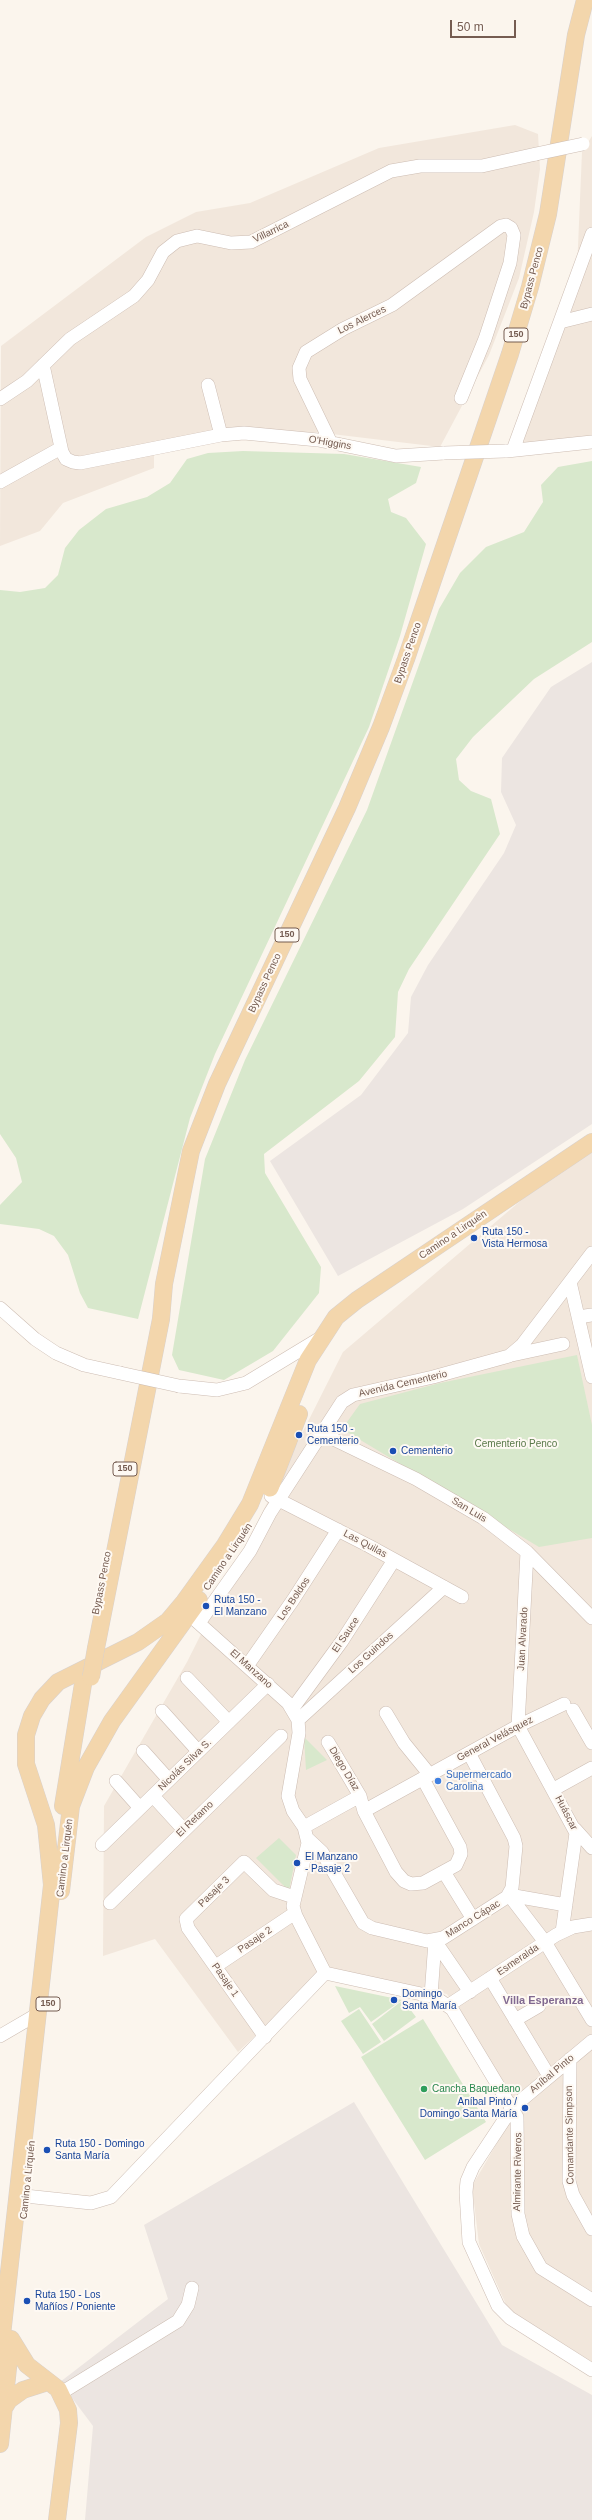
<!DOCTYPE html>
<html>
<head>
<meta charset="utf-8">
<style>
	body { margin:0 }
	#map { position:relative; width:592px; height:2520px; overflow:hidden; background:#fbf5ed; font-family:Arial,sans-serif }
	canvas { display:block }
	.scale { position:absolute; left:450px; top:20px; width:66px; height:18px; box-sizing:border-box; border:2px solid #755c51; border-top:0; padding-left:5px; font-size:12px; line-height:14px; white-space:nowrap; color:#755c51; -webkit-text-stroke:3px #fef9f3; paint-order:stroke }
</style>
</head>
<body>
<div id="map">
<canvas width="592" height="2520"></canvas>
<div class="scale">50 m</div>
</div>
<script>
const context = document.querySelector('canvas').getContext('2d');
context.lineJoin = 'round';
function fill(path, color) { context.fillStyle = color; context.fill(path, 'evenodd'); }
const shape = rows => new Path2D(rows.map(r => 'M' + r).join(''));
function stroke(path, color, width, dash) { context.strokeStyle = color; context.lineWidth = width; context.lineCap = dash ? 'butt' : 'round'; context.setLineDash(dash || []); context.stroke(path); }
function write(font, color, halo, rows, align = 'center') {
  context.font = font + ' Arial,sans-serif'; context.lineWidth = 4; context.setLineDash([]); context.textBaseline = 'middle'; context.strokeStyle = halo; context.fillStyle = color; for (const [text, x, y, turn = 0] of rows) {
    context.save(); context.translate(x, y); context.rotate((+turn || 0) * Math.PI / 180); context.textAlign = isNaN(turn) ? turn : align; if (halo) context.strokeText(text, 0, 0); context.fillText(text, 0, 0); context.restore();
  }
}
fill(shape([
	[515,125,538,134,540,169,534,212,519,278,489,355,440,447,315,432,251,434,154,446,154,468,63,503,40,531,0,546,1,346,146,237,196,212,250,203,379,148],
	[592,136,592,436,519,445,577,270,582,152],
	[592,1140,592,2362,508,2309,479,2244,472,2186,518,2107,447,1994,327,1967,238,2052,155,1939,103,1956,104,1806,187,1662,343,1352]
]), '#f2e7dc');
fill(shape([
	[592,662,592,1124,463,1209,338,1276,270,1161,361,1095,408,1033,411,997,428,965,504,853,516,825,501,792,502,758,551,687],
	[354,2102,502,2345,592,2395,592,2520,85,2520,93,2426,60,2382,168,2299,144,2225]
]), '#ece5e1');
fill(shape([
	[243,451,344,454,421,467,416,483,388,499,391,512,406,518,426,544,400,636,369,727,215,1054,190,1118,138,1319,88,1308,80,1293,68,1255,54,1236,39,1229,0,1224,0,1205,22,1182,16,1158,0,1134,0,590,20,592,45,588,58,575,65,548,79,530,106,509,147,497,170,483,187,459,208,453],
	[592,461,592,642,534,679,473,737,456,759,459,780,471,791,491,799,500,834,409,969,398,992,395,1037,359,1081,264,1154,265,1173,321,1267,319,1293,273,1351,224,1380,179,1370,172,1355,205,1159,245,1060,367,810,439,609,460,573,486,547,524,532,543,502,541,485,558,467],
	[577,1355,592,1425,592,1538,539,1547,342,1429,360,1404,440,1383],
	[304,1737,327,1760,306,1770],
	[279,1838,296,1855,289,1891,256,1858],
	[335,1986,402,2000,371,2022,360,2007,349,2013],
	[403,2000,416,2017,384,2041,372,2024],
	[359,2009,381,2042,363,2054,341,2021],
	[423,2019,486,2122,425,2160,361,2057]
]), '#d8e8cc');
const minor = shape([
	[560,322,592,314],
	[43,365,62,452,66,459,73,462,80,463,221,435,244,433,318,440,396,456,444,453],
	[208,385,221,435],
	[0,399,27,381,70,339,134,296,148,280,163,252,177,241,197,236,231,243,251,242,391,171,420,166,482,166,536,154],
	[331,443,300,379,299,368,306,352,343,329,392,305,501,226,506,225,511,228,514,235,510,263,485,339,461,398],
	[513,450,592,234],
	[507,451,592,442],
	[0,482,61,448],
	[570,1282,592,1377],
	[0,1308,35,1339,56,1353,84,1365,120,1373],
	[578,1317,592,1315],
	[512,1355,563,1344],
	[179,1386,217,1390,246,1383,322,1337],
	[323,1434,416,1479,483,1518,527,1552,592,1618],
	[271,1496,369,1546,462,1597],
	[193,1618,288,1703,298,1720,299,1733,288,1796,293,1811,304,1827,308,1843,293,1906,296,1916,325,1973],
	[199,1623,250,1551,270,1513,342,1402,353,1395,433,1377,509,1356,522,1345,592,1253],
	[247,1666,293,1600,338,1530],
	[187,1678,229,1722],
	[293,1708,342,1641,394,1560],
	[573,1710,592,1743],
	[162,1711,198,1751],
	[386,1713,404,1743,430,1775],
	[298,1720,444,1587],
	[518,1726,576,1833,562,1932],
	[518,1726,527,1552],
	[328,1742,360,1796,364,1811,396,1872,404,1881,411,1884,423,1883,456,1865,461,1854,460,1847,423,1779],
	[143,1751,169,1780],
	[116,1781,140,1808],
	[554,1789,592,1768],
	[153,1796,184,1830],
	[364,1811,518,1726,564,1704],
	[304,1827,360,1796],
	[575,1829,592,1848],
	[307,1838,322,1852,363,1923,372,1928,427,1941,443,1938,507,1897,512,1888,516,1846,514,1838,469,1753],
	[102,1845,268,1684],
	[444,1872,473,1919],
	[509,1895,545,1942,592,2020],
	[509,1895,566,1905],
	[110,1903,281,1736],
	[435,1941,470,1992],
	[216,1966,295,1913],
	[325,1973,435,1997,452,2009,517,2117,518,2214,523,2236,541,2268,592,2300],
	[490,1978,549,2076],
	[431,1996,435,1941],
	[449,2005,556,1935,573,1927,592,1924],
	[515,2020,539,2006],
	[0,2036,36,2015],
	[265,2037,188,1928,186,1919,244,1862,273,1890,294,1897],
	[592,2041,512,2108,473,2167,467,2181,466,2192,469,2242,498,2306,510,2318,592,2370],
	[570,2059,569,2181,573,2195,592,2229],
	[16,2195,91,2203,111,2197,325,1973],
	[61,2393,178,2321,188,2305,192,2288]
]);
const major = shape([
	[270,1488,299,1414],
	[96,1648,161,1319,164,1284,191,1151,217,1084,347,808,381,727,406,659,510,354,530,287,548,214,576,35,585,0],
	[63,1806,84,1678],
	[61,1891,71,1806,86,1767,112,1721,199,1600],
	[11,2339,27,2365,58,2389,68,2410,69,2423,57,2520],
	[0,2353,52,1885,46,1825,26,1764,26,1735,32,1716,42,1699,58,1682,138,1642,168,1621,184,1602,225,1545,250,1504,308,1360,336,1317,357,1300,592,1142],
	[4,2408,9,2400,23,2390,48,2382],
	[0,2444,11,2339]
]);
stroke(minor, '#cdbdb3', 14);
stroke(major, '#d8d1ce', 18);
stroke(minor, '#fff', 13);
stroke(major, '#f3d6ac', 17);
const minorBridge = shape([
	[536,154,583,144],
	[444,453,505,451],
	[120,1373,179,1386]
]);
const majorBridge = shape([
	[91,1677,96,1648]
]);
stroke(minorBridge, '#cdbdb3', 14, []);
stroke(majorBridge, '#d8d1ce', 18, []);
stroke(minorBridge, '#fff', 13);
stroke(majorBridge, '#f3d6ac', 17);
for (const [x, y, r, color] of [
	[474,1238,4,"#1a4fb4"],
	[299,1435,4,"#1a4fb4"],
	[393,1451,4,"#1a4fb4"],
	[206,1606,4,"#1a4fb4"],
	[438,1781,4,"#3f7fe0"],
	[297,1863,4,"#1a4fb4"],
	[394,2000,4,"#1a4fb4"],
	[424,2089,4,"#2e9e5b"],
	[525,2108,4,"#1a4fb4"],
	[47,2150,4,"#1a4fb4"],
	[27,2301,4,"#1a4fb4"]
]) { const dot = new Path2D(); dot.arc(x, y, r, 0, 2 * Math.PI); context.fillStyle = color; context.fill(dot); stroke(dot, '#fef9f3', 1.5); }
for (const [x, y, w] of [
	[516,335,24],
	[287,935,24],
	[125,1469,24],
	[48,2004,24]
]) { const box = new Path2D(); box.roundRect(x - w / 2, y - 7, w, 14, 3); context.fillStyle = '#fef9f3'; context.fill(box); stroke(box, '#755c51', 1); }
write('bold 9px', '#755c51', null, [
	["150",516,335],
	["150",287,935],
	["150",125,1469],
	["150",48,2004]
]);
write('10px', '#755c51', '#fef9f3', [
	["Villarrica",271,232,-26],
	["Bypass Penco",532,278,-75],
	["Los Alerces",362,320,-26],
	["O'Higgins",330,443,10],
	["Bypass Penco",408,653,-71],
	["Bypass Penco",265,983,-65],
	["Camino a Lirquén",453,1235,-34],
	["Avenida Cementerio",403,1384,-13],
	["San Luis",469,1510,31],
	["Las Quilas",365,1544,28],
	["Camino a Lirquén",228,1557,-56],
	["Bypass Penco",102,1583,-79],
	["Los Boldos",294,1599,-56],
	["El Sauce",346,1635,-56],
	["Juan Alvarado",523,1639,-87],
	["Los Guindos",371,1653,-42],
	["El Manzano",251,1669,42],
	["General Velásquez",495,1739,-28],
	["Nicolás Silva S.",185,1765,-44],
	["Diego Díaz",344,1769,59],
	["Huáscar",566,1813,63],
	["El Retamo",195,1819,-44],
	["Camino a Lirquén",65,1858,-83],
	["Pasaje 3",214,1892,-44],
	["Manco Cápac",473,1919,-32],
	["Pasaje 2",255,1940,-34],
	["Esmeralda",518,1960,-34],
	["Pasaje 1",225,1980,55],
	["Aníbal Pinto",552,2074,-40],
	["Comandante Simpson",570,2135,-91],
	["Almirante Riveros",518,2172,-89],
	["Camino a Lirquén",28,2180,-84]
]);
write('10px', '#164399', '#fef9f3', [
	["Ruta 150 -",482,1232],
	["Vista Hermosa",482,1244],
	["Ruta 150 -",307,1429],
	["Cementerio",307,1441],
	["Cementerio",401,1451],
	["Ruta 150 -",214,1600],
	["El Manzano",214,1612],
	["El Manzano",305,1857],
	["- Pasaje 2",305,1869],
	["Domingo",402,1994],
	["Santa María",402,2006],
	["Aníbal Pinto /",517,2102,"right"],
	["Domingo Santa María",517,2114,"right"],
	["Ruta 150 - Domingo",55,2144],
	["Santa María",55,2156],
	["Ruta 150 - Los",35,2295],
	["Mañíos / Poniente",35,2307]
], 'left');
write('10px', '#5a794a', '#fef9f3', [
	["Cementerio Penco",516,1444]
]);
write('10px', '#366cbe', '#fef9f3', [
	["Supermercado",446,1775],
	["Carolina",446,1787]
], 'left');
write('10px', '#27864d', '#fef9f3', [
	["Cancha Baquedano",432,2089]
], 'left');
write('bold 11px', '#816990', '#fef9f3', [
	["Villa Esperanza",543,2001]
]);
</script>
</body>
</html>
